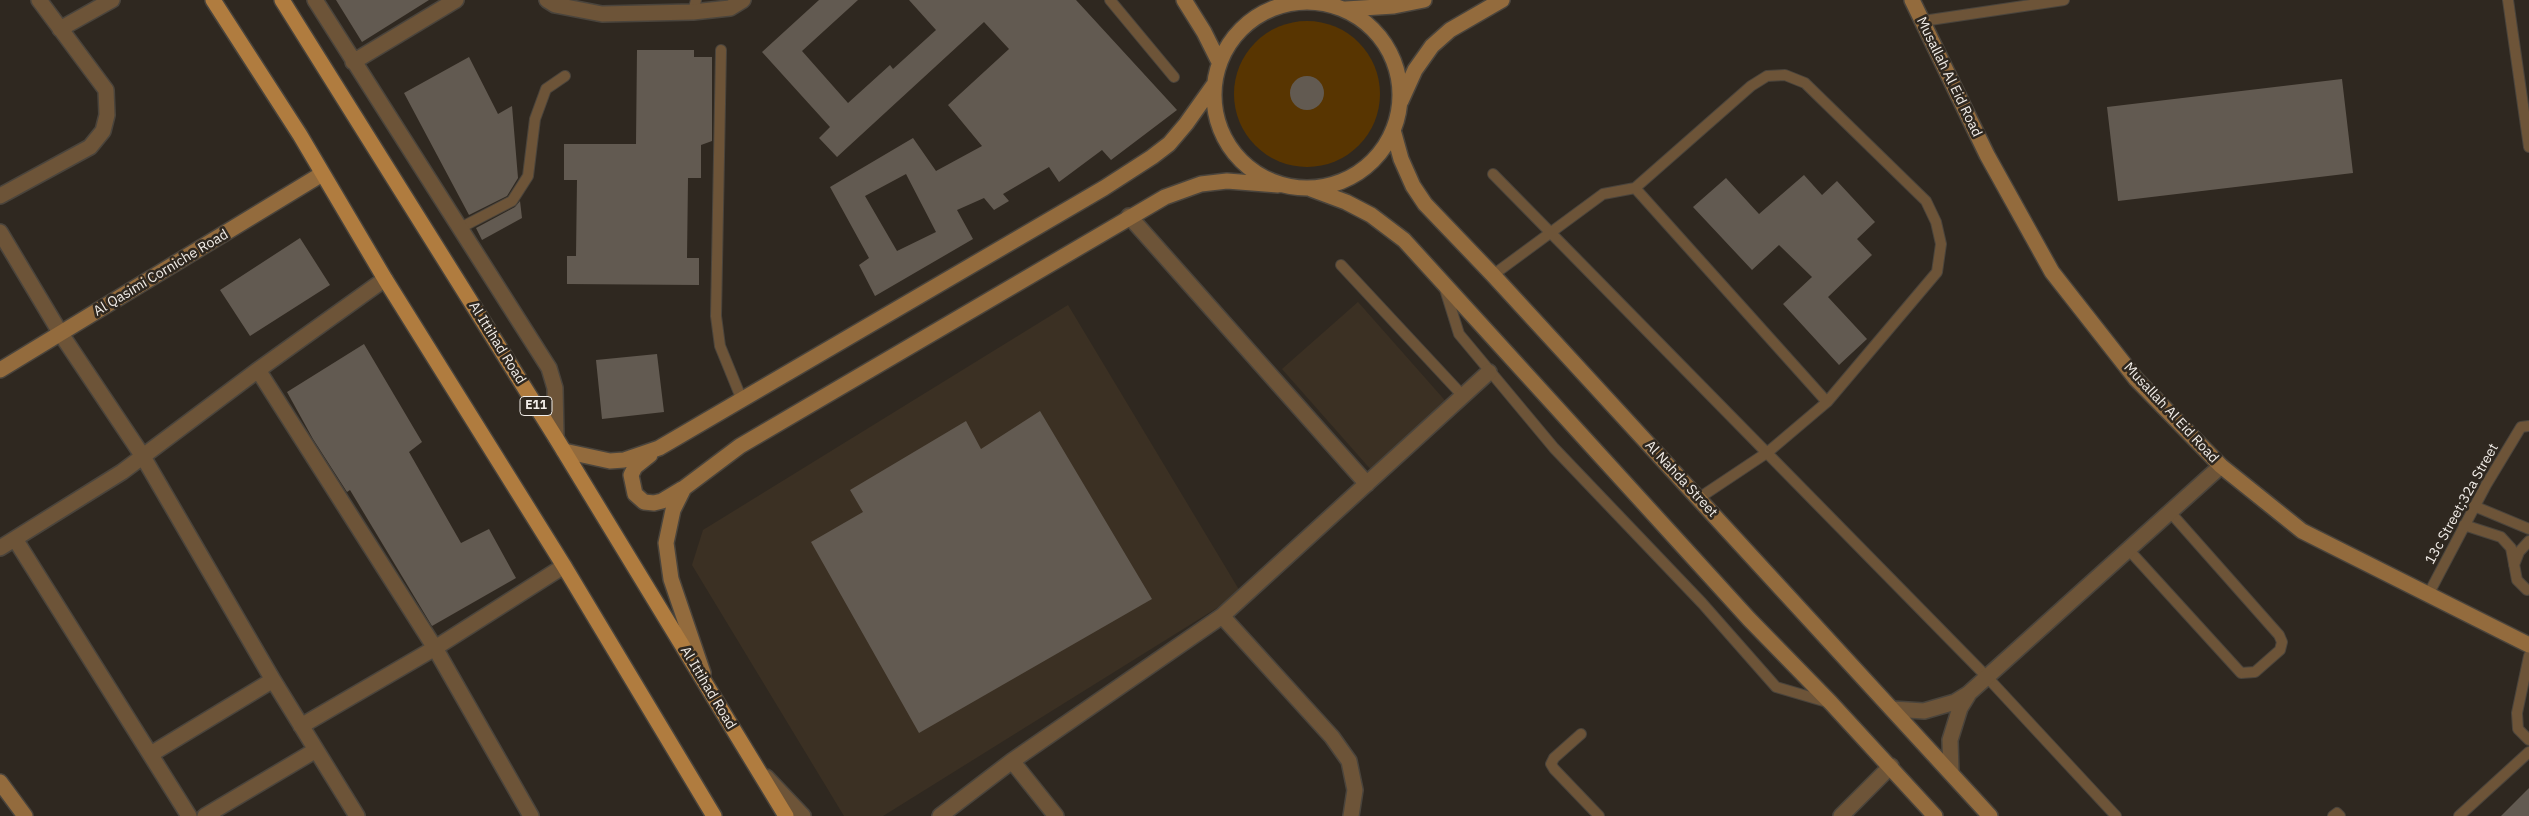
<!DOCTYPE html>
<html>
<head>
<meta charset="utf-8">
<style>
	body { margin:0 }
	canvas { display:block; background:#2f2820 }
</style>
</head>
<body>
<canvas width="2529" height="816"></canvas>
<script>
const context = document.querySelector('canvas').getContext('2d');
context.lineJoin = 'round';
function fill(path, color) { context.fillStyle = color; context.fill(path, 'evenodd'); }
const shape = rows => new Path2D(rows.map(r => 'M' + r).join(''));
function stroke(path, color, width, dash) { context.strokeStyle = color; context.lineWidth = width; context.lineCap = dash ? 'butt' : 'round'; context.setLineDash(dash || []); context.stroke(path); }
function write(font, color, halo, rows, align = 'center') {
  context.font = font + ' "IBM Plex Sans",sans-serif'; context.lineWidth = 5; context.setLineDash([]); context.textBaseline = 'middle'; context.strokeStyle = halo; context.fillStyle = color; for (const [text, x, y, turn = 0] of rows) {
    context.save(); context.translate(x, y); context.rotate((+turn || 0) * Math.PI / 180); context.textAlign = isNaN(turn) ? turn : align; if (halo) context.strokeText(text, 0, 0); context.fillText(text, 0, 0); context.restore();
  }
}
fill(shape([
	[1358,302,1449,405,1373,472,1282,369],
	[1068,305,1241,593,883,816,844,816,692,565,703,530]
]), '#3b3023');
fill(shape([
	'1234 94a73 73 0 1 1 146 0a73 73 0 1 1-146 0Z'
]), '#583501');
fill(shape([
	[336,0,429,0,362,42],
	[819,0,858,0,802,51,848,103,890,65,893,69,936,30,909,0,1076,0,1177,110,1111,160,1102,150,1059,182,1049,167,1003,194,1009,201,994,210,984,198,957,210,973,239,875,296,859,265,869,258,830,187,913,138,936,171,982,146,948,105,1009,49,984,22,837,157,819,138,830,127,762,52],
	[906,174,936,232,897,251,865,196],
	[637,50,694,50,694,57,712,57,712,141,701,145,701,178,688,178,687,258,699,258,699,285,567,284,567,256,576,256,577,180,564,180,564,144,636,144],
	[469,57,498,114,512,106,518,178,507,196,469,215,404,93],
	'1290 93a17 17 0 1 1 34 0a17 17 0 1 1-34 0Z',
	[2342,79,2353,173,2118,201,2107,107],
	[1804,175,1822,195,1837,181,1875,222,1857,239,1872,255,1828,297,1867,339,1839,365,1783,304,1812,277,1779,245,1752,270,1693,207,1726,178,1759,214],
	[520,201,522,218,482,240,476,228,515,207],
	[300,238,330,285,250,336,220,290],
	[364,344,422,442,409,452,461,543,489,529,516,578,432,626,350,490,347,492,313,439,287,392],
	[657,354,664,412,602,419,596,360],
	[1040,411,1152,599,919,733,811,542,863,512,850,490,966,421,981,449],
	[2529,788,2529,816,2501,816]
]), '#625a51');
const lane = shape([
	[1110,0,1174,77],
	[2508,0,2529,147],
	[693,12,696,0],
	[1923,21,2064,0],
	[721,50,716,316,720,346,742,400],
	[1493,174,1987,677,2116,816],
	[1635,188,1827,402],
	[460,228,512,201,528,176,535,119,546,89,565,76],
	[1341,265,1463,396],
	[1493,275,1603,194,1635,188,1751,86,1767,76,1785,75,1805,83,1926,201,1936,222,1941,244,1937,272,1827,402,1768,452,1699,498],
	[1444,286,1459,334,1554,448,1702,603,1776,687,1827,702],
	[2474,506,2529,529],
	[2464,525,2501,537,2511,548,2517,580,2527,590],
	[2128,549,2241,673,2255,672,2280,650,2282,642,2279,635,2170,512],
	[2514,565,2519,552,2529,541],
	[2428,595,2486,485,2521,427,2529,426],
	[2529,656,2517,713,2518,729,2529,740],
	[1581,734,1554,758,1551,764,1554,769,1599,816],
	[2333,816,2337,813,2340,816],
	[2459,816,2529,752]
]);
const street = shape([
	[315,0,549,368,555,388,556,438],
	[547,0,555,5,602,14,693,12,730,8,743,0],
	[60,29,112,0],
	[353,62,456,0],
	[0,196,90,147,103,131,107,115,106,90,39,0],
	[1129,216,1367,484],
	[0,232,61,334,142,455,273,680,357,816],
	[258,370,435,648,531,816],
	[15,539,189,816],
	[0,548,122,472,258,370,385,279],
	[1222,616,1332,737,1349,761,1355,790,1351,816],
	[1892,709,1924,711,1955,702,1968,694,2221,466],
	[301,726,435,648,564,566],
	[151,754,273,680],
	[1012,761,1056,816],
	[1951,773,1950,740,1960,708,1968,695],
	[766,777,803,816],
	[205,816,316,750],
	[940,816,1012,761,1222,616,1489,372],
	[1841,816,1891,766]
]);
const secondary = shape([
	[1184,0,1204,32,1219,62],
	[1912,0,1987,155,2052,272,2136,379,2221,466,2302,531,2529,645],
	'1214 95a93 93 0 1 1 186 0a93 93 0 1 1-186 0Z',
	[1346,9,1394,6,1424,0],
	[1401,101,1415,70,1432,46,1450,30,1502,0],
	[1393,130,1401,159,1413,186,1425,204,1493,275,1990,816],
	[1311,189,1346,202,1371,215,1404,240,1749,619,1831,703,1935,816],
	[0,370,322,174],
	[564,451,610,461,624,460,659,448,1104,188,1152,157,1169,144,1186,124,1213,86],
	[650,455,635,467,631,475,635,494,644,502,654,503,662,501,682,489],
	[703,673,671,579,666,543,673,510,684,488,740,446,1165,197,1201,184,1227,181,1278,185],
	[0,782,25,816]
]);
const primary = shape([
	[213,0,300,135,385,279,564,566,714,816],
	[282,0,556,438,786,816]
]);
stroke(lane, '#4a443c', 12);
stroke(street, '#4a443c', 18);
stroke(secondary, '#4a443c', 18);
stroke(primary, '#4a443c', 18);
stroke(lane, '#6d5438', 10);
stroke(street, '#6d5438', 15);
stroke(secondary, '#936b3d', 15);
stroke(primary, '#b07c3f', 15);
for (const [x, y, w] of [
	[536,406,32]
]) { const box = new Path2D(); box.roundRect(x - w / 2, y - 9.5, w, 19, 4); context.fillStyle = '#2f2820'; context.fill(box); stroke(box, '#f2ede8', 1); }
write('bold 12px', '#f2ede8', null, [
	["E11",536,406]
]);
write('14px', '#f2ede8', '#2f2820', [
	["Musallah Al Eid Road",1949,77,64],
	["Al Qasimi Corniche Road",161,273,-31],
	["Al Ittihad Road",497,343,58],
	["Musallah Al Eid Road",2171,413,47],
	["Al Nahda Street",1681,479,47],
	["13c Street;32a Street",2462,504,-61],
	["Al Ittihad Road",708,688,59]
]);
</script>
</body>
</html>
